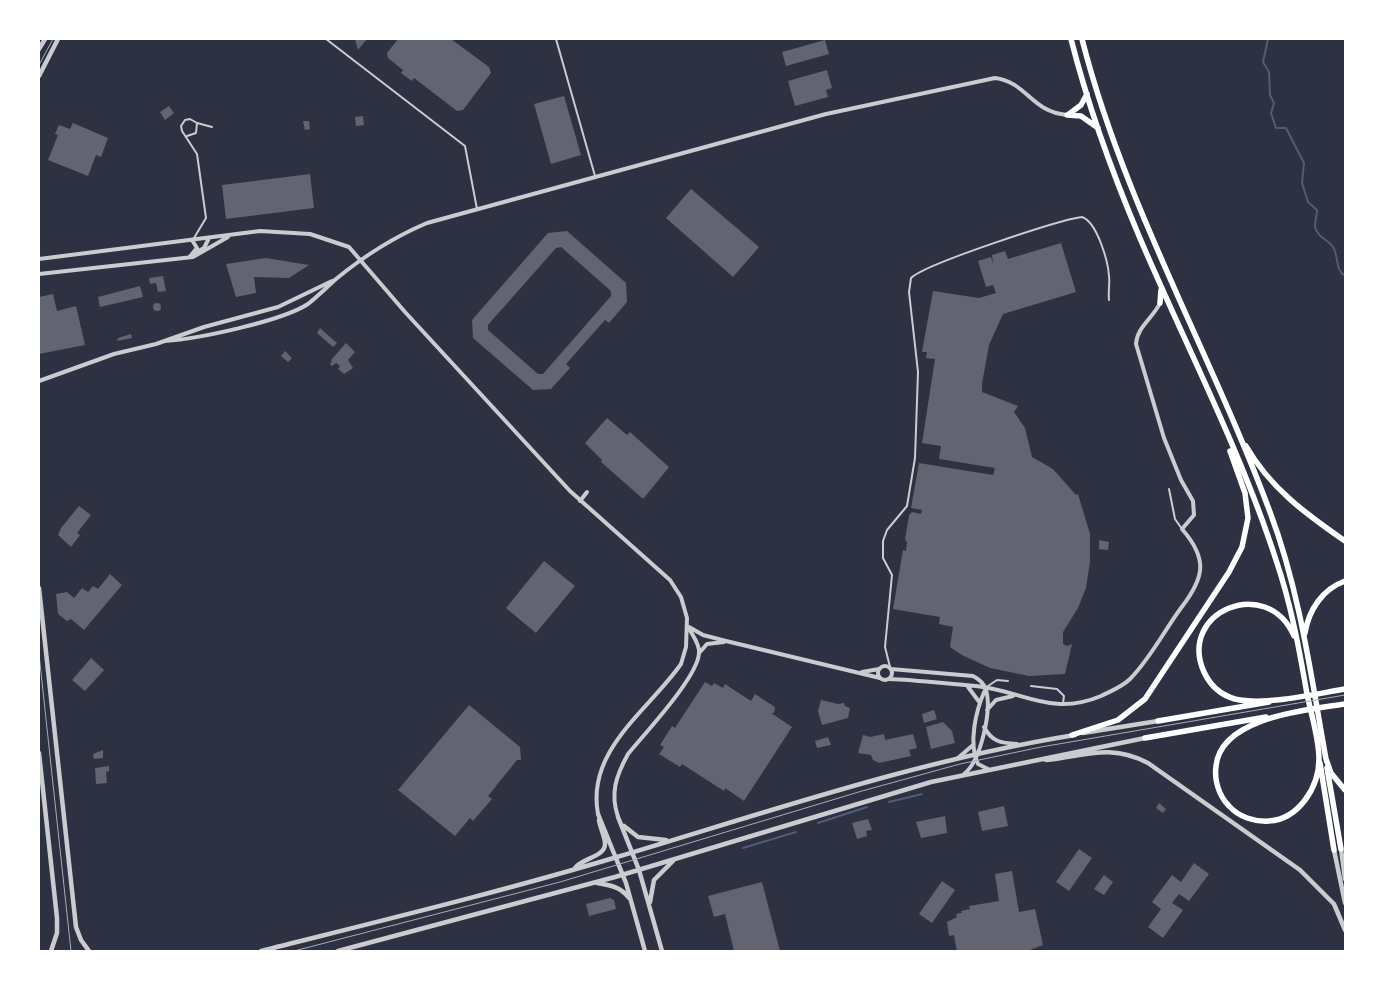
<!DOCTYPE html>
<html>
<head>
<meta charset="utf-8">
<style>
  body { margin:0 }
  #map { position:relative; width:1384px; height:990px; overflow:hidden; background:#2d3142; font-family:Mulish,sans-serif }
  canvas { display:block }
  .frame { position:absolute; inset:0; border:40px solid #fff; pointer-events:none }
</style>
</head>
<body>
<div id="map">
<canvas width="1384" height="990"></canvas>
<div class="frame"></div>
</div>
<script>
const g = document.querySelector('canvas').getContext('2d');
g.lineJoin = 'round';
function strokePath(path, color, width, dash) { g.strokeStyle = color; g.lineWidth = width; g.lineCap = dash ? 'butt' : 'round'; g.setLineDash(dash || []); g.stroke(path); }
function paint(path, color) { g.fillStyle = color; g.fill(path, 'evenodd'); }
const stream = new Path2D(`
  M1268,39L1263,62L1269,72L1270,95L1274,103L1271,113L1276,128H1286L1304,163L1302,183L1308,202L1317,210C1317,215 1315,221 1315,226C1317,238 1328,239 1333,247C1339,257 1335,270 1345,276
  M889,802L922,794
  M818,823L867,807
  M743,848L796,832`);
const building = new Path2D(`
  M355,39H367L358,50Z
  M398,39H451L489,67L491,73L463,110L457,111L414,78L412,81L401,73L403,70L388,58L387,53Z
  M825,40L829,54L786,66L782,52Z
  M827,70L832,88L826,90L828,97L795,106L788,81Z
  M564,96L581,155L551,164L534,104Z
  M169,106L174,113L165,120L160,112Z
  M363,116L364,125L356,126L355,117Z
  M303,121H309L310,129L305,130Z
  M73,123L108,138L101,157L96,155L88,176L48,160L58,135L55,134L59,125L70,129Z
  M310,174L314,208L226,219L222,185Z
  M691,189L759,247L733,277L666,218Z
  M567,231L626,283L627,302L609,323L605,320L566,364L570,368L551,389L533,390L473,338L472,320L548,233ZM561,247L611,291V296L543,374H538L488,330V325L556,248Z
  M1061,243L1076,292L1003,314L989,345L982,384V392L1018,406L1014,412L1025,428L1032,457L1053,469L1076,495L1078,494L1090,534V562L1086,588L1078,608L1063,632V644L1067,646L1072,644L1065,674L1029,676L990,668L962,655L950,647L953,627L939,624L940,617L893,609L903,550L906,551L907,542L905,540L909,515L912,512L921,514L922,510L911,508L919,463L993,475L995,468L939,459L941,446L922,443L935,359L926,358L927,352H922L933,291L979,298L996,293L993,285L986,287L978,261L991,257L993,264L992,255L1005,251L1008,259Z
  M266,258L309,265L289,278L254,277L256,293L236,297L226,264Z
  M163,276L166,291L158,292L156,283L150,284L149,278Z
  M140,286L143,297L100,307L98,297Z
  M53,294L57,311L76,306L85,345L39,354V297Z
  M153 307a4 4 0 1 1 8 0a4 4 0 1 1-8 0Z
  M320,328L337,343L333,347L317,333Z
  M131,334L132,338L117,341L118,338Z
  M346,343L355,352L348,360L353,368L344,374L338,369L340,366L336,363L332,366L330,364L332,361L331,360Z
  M285,351L292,358L288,362L281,356Z
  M607,418L627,435L630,432L669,467L644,498H642L601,462L602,460L585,443Z
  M79,506L91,515L77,533L80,535L71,547L58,535L61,528Z
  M1099,540L1109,542L1108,550L1099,549Z
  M544,561L575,586L536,633L506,608Z
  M110,574L122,585L84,630L71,619L67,621L58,614L56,594L67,592L74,598L82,588L88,592L93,586L98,589Z
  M91,658L104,670L85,691L72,680Z
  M705,682L712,686L714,683L723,688L725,684L751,701L755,694L775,707L774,713H771L792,727L744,801L725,788L724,791L682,764L680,767L659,754L664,747L660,745L672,726L675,728Z
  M821,700L838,704L844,703L845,706L850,708L848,718L822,725L818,711Z
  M469,705L520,747L521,760H517L488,796L492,799L473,821L470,818L455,836L398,790Z
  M934,710L937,719L924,723L922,714Z
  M943,722L952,731L955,743L931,749L926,727Z
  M884,734L885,740L913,734L917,748L909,750L911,756L879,763L873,760L871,755L858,753L863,735L870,737Z
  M828,737L831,745L817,748L815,741Z
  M103,750V758L94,759L93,754Z
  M109,766V771L106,772L107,783L96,784L95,768Z
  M1159,803L1166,809L1163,813L1156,808Z
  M1004,806L1008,826L982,831L978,812Z
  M945,816L947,833L921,838L916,822Z
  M868,819L872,830L866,831L867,836L857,839L852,823Z
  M1079,849L1092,858L1069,891L1056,882Z
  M1194,863L1209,874L1189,901L1179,894L1172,903L1183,910L1163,938L1148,927L1161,909L1152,902L1172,875L1181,882Z
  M1012,871L1019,912L1035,909L1043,945L1027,951H957L954,935L949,936L947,922L957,917L956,914L962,913L961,911L970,909L969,906L999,901L995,874Z
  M1104,875L1113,882L1104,895L1094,889Z
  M942,881L955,890L932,923L919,914Z
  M762,882L780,951H734L725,914L714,917L708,896Z
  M610,898L614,900L616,909L589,916L586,904Z`);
const service = new Path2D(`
  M326,39L465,146L477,209
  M556,39L595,176
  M187,136L196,133L197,123
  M194,238L206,218L197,154L182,131L181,126L185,120L190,119L197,123L212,127
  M1169,489L1175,519L1182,529
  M890,667L885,647L892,575L883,558V541L887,530L907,506L915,458L918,372L909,292L911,278C925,264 1059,220 1082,217C1097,222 1108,261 1109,276C1110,284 1108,292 1109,300
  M988,686L997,680L1008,681
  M1031,686L1057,689L1064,696L1063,703`);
const minor = new Path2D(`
  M192,254L197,248L192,240
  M190,256L204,248L209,238
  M39,259L260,231L310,234L349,247L405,312L570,491L670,580L681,597L687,618L686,647L681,664C648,711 586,750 598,814
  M39,274L193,257L228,237
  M165,341C198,339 282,321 308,304C318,296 327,287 336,279C364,256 394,237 427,223L826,114L995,78C1027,82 1031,112 1067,115
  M39,381L114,354L156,344L204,327L278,307L332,281
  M580,501L587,492
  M689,627L703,635L726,641L880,678
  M700,652L707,644L724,642
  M878 673a7 7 0 1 1 14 0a7 7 0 1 1-14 0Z
  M891,669L973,676C979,679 984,683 986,690C992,710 981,761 964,774
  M862,672L879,669
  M889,679C918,680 948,684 976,686C1024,691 1051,717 1101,696C1111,691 1122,687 1130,679C1150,659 1164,631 1181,608C1205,577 1208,559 1182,529L1194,515L1193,501L1181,480L1164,438L1136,344C1137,327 1153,318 1160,303
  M968,687L980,703
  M985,690C976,710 968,743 978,764L988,769
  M987,710L996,700L1013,696
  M984,727C992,742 1001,743 1017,744
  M958,758L973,745
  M618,817C610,793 616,776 628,754C645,733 698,677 699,653C700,644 692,635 689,628`);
const tertiary = new Path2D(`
  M39,49L45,39
  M39,76L58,39
  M39,588L76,927L81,940L89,951
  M1083,733L1158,721
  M39,753L57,918V933L51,951
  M1046,760C1084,756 1111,743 1148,763L1300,870L1334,904L1345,930
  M598,814L626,883L645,951
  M618,817L639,870L662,951
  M624,826L638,837L666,840
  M1341,849L1345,879
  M1334,850L1345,903
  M575,868C582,858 605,857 605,844C605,836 600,828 599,820
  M597,883C610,885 621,887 629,898
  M650,902L654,880L673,861
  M261,951C380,921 500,892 617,857C768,812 919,760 1075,735
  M338,951L615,877L931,782L1145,738`);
const trunk = new Path2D(`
  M1071,39C1088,106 1112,172 1139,236C1184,342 1241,451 1276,560C1291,604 1299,648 1307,694C1311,714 1319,738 1319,759C1319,787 1299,819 1269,821C1254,822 1239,817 1229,806C1219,796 1214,780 1216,766C1221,717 1307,710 1345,704
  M1082,39C1124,204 1211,353 1270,512C1300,592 1311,676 1326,759L1331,773L1345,790
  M1069,114L1081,105L1087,94
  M1067,115L1081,116L1098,128
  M1160,303L1161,290
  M1246,446C1270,488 1306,514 1345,541
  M1305,633C1309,609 1323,589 1345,581
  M1294,636C1267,574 1177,612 1204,672C1210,685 1221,695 1235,699C1265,706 1315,694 1345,689
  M1158,721L1269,702
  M1072,735L1118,720L1145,699L1229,572L1242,547L1248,518L1245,493L1230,451
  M1145,738L1266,717
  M1320,763L1334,850
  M1327,768L1341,849`);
const tram = new Path2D(`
  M39,65L53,39
  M39,654L71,951
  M294,951L560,882L862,791L960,764L1041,747L1345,695`);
strokePath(stream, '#4f5d75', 2);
paint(building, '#626471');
strokePath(service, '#caccd0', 2);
strokePath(minor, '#caccd0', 4);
strokePath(tertiary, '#caccd0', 4.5);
strokePath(trunk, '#fff', 5.5);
strokePath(tram, '#abadb3', 1);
</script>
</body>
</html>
